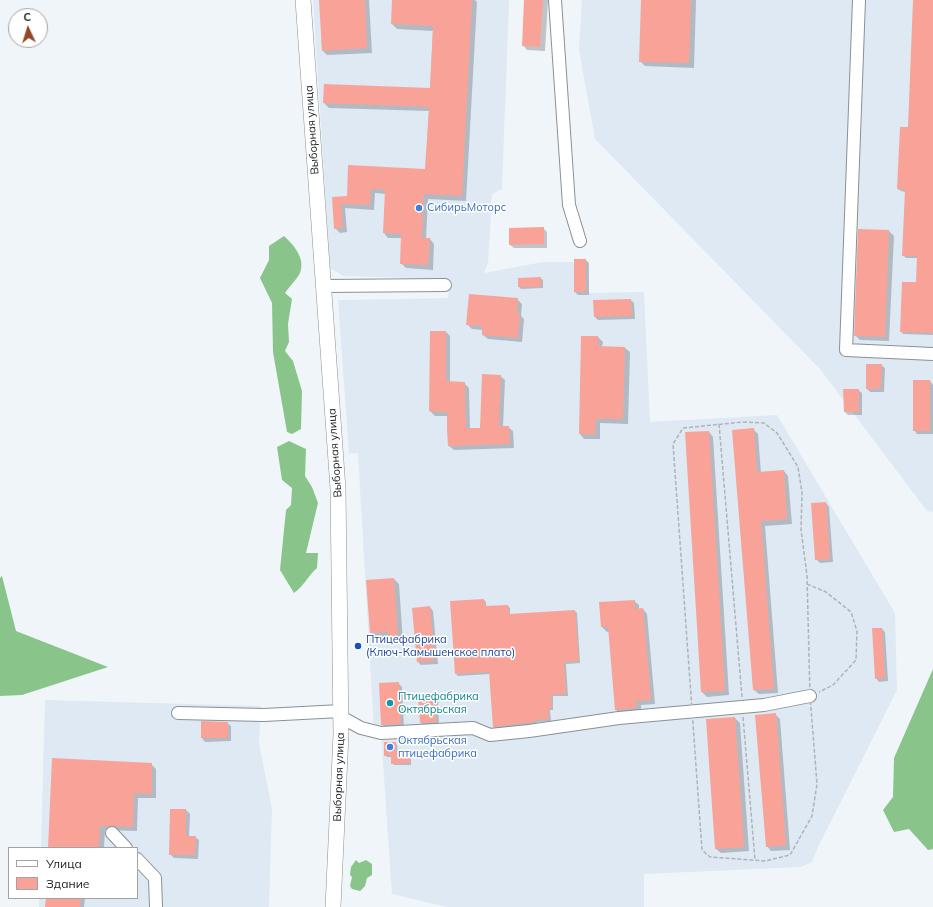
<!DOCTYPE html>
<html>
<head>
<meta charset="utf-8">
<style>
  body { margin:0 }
  #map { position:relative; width:933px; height:907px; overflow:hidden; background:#f0f5fa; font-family:Mulish,sans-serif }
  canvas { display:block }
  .legend { position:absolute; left:8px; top:847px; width:130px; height:52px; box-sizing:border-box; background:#fff; border:1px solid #a3a3a4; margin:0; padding:5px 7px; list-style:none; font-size:12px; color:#181a1b }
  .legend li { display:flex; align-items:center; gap:8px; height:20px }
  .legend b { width:20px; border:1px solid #a3a3a4 }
  .north { position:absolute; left:8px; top:8px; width:40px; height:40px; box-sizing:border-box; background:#fff; border:1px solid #a3a3a4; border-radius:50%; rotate:356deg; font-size:11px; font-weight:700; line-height:16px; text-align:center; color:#181a1b }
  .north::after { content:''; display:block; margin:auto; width:14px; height:18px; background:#8e4822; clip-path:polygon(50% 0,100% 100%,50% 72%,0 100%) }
</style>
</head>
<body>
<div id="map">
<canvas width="933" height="907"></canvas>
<ul class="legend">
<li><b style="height:5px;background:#fff"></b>Улица</li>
<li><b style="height:11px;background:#f9a398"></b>Здание</li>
</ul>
<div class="north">С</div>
</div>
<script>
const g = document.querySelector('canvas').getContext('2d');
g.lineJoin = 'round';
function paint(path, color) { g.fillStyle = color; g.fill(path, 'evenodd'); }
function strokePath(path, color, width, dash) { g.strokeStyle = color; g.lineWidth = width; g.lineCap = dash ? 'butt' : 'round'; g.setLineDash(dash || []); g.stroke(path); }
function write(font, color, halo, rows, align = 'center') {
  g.font = font + ' Mulish,sans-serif'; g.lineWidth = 3; g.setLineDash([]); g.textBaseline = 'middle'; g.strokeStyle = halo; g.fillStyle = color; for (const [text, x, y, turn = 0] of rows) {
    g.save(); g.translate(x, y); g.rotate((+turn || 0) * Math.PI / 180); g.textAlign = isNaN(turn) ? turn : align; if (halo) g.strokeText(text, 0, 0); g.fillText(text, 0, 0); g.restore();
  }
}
const built = new Path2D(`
  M313,0H509L502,189L492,194L488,264L484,273L543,262H588L589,293L644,292L650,422L777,415L895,613L897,690L818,847L812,862L801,867L644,874V907H447L392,894L381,733L374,730L358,453L349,454L338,300L448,298L450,279L343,276L330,268Z
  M582,0H933V512L927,511L820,369L595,139L579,50Z
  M45,700L261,706L259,743L272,809L269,907H39V898H137V848H41Z`);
const forest = new Path2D(`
  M284,236C294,245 307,260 299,275C295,281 289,287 285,293L292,299L288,324L289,342L285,351L293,361L302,391L301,429L292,434L287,432L273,352L272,303L260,278L269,260V246Z
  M289,441L306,449L305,476L312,487L318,503L306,553H318L317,568C308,576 304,586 294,593L280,570L286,510L291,505L292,488L282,480L277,447Z
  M2,576L16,631L108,667L22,695L0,696V578Z
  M933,669V849L928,850L909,829L894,832L883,810L893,797L894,758Z
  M356,860L359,863L366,860L372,864V875L367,878L365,886L360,891L352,889L350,886L352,877L350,875L351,867Z`);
const shadow = new Path2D(`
  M320,0H369L372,53L327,55L322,50Z
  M393,0H475L477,2L466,201L428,199L426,239H430L434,244L433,270L406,268L401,263L402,238H388L384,233L386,194L375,193L374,210L345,208L347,232L340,233L335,228L333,198L347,197L426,170L429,111L329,108L324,103L430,89L433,31L397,29L392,24Z
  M525,0H548L545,51L527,50L523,45Z
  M642,0H696L694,68L645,66L640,61Z
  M914,0H933V335L903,334L901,331L917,283L918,258H906L903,255L906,192L901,191L898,189L909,128Z
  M543,228L547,232V248H514L510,245Z
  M889,231L894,236L889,341L860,340L855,335Z
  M586,260L589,263V295H578L575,292Z
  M540,278L543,280V288L521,289L519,287Z
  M517,299L522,304L521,316L524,319L522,342L488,339L483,335V330L472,329L467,324Z
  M631,300L634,303L635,319L598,320L595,317Z
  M446,332L450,336V382L464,383L469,388L470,429H481L500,376L505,380L503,427H508L513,431L514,448L454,450L449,446L448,416H435L430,411Z
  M598,337L603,342L602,347L625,348L630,352L628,424L600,423V439H584L580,434Z
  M881,365L885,368L884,392H870L866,388Z
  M930,381L933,385V434H917L914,430Z
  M858,390L862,393V415H848L845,412Z
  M753,429L758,434L761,473L784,471L788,476L792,524L765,526L778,693L759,694L754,690Z
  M709,432L713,437L729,695L707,697L702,692Z
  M826,503L829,507L833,562L820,563L816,559Z
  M394,579L399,584L403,642H394L389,637L376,638L371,633L367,581Z
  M484,600L486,602V607L508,606L510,608V615L575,611L577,613L580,663L566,664L568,696H553V710H550L551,721L537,722V724L496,729L494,727L490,674L458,676L456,674Z
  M634,601L639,605V610L643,609L647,614L655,704L641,705V713L621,714L616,710L609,631L607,632L602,627Z
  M430,607L433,611L438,664L421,665L418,662Z
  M882,629L885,632L888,681L879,682L876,678Z
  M398,683L402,687L404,727L385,728L382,724Z
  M435,696L438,699L439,725L424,726L421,723Z
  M775,714L780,719L790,850L771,851L767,846Z
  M735,718L740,723L749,851L721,853L716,849Z
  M202,722L227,723L231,726V741L205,742L202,738Z
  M395,743L397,745L398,753L402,752L405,756H409L411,758V765H394L392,763V757H387L385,755Z
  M151,764L156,769V798H138L137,831L105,830L104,848H49Z
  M171,810H186L190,814L189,837H195L199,840L198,859L174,858L170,854Z
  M47,898H85L84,907H46Z`);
const building = new Path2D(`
  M319,0H365L367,48L322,51Z
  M392,0H472L462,196L424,194L422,238H430L428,265L400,264L401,234L383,233L385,190L371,189L370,205L341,204L343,228L334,229L332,197L347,196L348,165L425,169L429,107L323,103L324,84L430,88L433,26L391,24Z
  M524,0H543L540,47L522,46Z
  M641,0H691L689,63L639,62Z
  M913,0H933V333L900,332L902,282H916L917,256H902L905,190L897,189L900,127H908Z
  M544,227V244L509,245V228Z
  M858,229L889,230L885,337L854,336Z
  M574,259H586V292H574Z
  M541,277V287H518V278Z
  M469,294L518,298L517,313H520L518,338L482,335V326L466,325Z
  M631,299L632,316L594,317L593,300Z
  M430,331H446V381L465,382L466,428H480L482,374L501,375L499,426H509L510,444L448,446L447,429V412L429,411Z
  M581,336H598V346L625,347L623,419H596L595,435L579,434Z
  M866,364H882L881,389H866Z
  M913,380H930V431H913Z
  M843,389H859V412H844Z
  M754,428L757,472L784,470L787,519L761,521L774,689L753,690L732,430Z
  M709,431L725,691L701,692L685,432Z
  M826,502L830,559L815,560L811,503Z
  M394,578L398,637L389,638L388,632L370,633L366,580Z
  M484,599L485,606L508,605L509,614L575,610L579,661L564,662L566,694L551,695L552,708H549V719L535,720V722L493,727L489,672L455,674L450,601Z
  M635,600V609L643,608L651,700L636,701L637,708L615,710L608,627H601L599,602Z
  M430,606L435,661L417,662L412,608Z
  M872,628H882L885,678L875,679Z
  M399,682L401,724L381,725L379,683Z
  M435,695L436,722L420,723L418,696Z
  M776,713L786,845L766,847L755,715Z
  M735,717L744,847L715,849L706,719Z
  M201,721L228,722V738H201Z
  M384,742H396V752L403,751V755H409L410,763L391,764V755L384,756Z
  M52,758L152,763V794L134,793L133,827L100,826L99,848H48Z
  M170,809H186V836H196L195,855H169Z
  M46,898H81L80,907H45Z`);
const path = new Path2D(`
  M743,422L764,423L777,433L798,467L802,493L801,529L807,576L810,696L817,784L812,816L790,855L765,861L710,857L702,850L673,444L683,428Z
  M719,424L742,697
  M807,584L826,592L851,612L857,631L856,660L833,685L819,692
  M743,717L755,860`);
const minor = new Path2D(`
  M555,0L569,205L580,241
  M859,0L846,350L933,354
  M323,286L445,285
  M178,713L264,715L341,711
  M341,717L361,728L381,733L473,728L490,735L529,731L619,718L764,705L810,696
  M112,833L126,848
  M137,859L155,878L156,907`);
const major = new Path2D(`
  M303,0L338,489L341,734L333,907`);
const markers = [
  [419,208,4,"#3f7fe0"],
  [358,646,4,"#1a4fb4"],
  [390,703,4,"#0f9aa8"],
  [390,747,4,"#3f7fe0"]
];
const streetNames = [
  ["Выборная улица",312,130,-94],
  ["Выборная улица",335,453,-94],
  ["Выборная улица",339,777,-88]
];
const shopNames = [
  ["СибирьМоторс",427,208],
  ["Октябрьская",398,741],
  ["птицефабрика",398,754]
];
const transitNames = [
  ["Птицефабрика",366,640],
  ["(Ключ-Камышенское плато)",366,653]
];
const cultureNames = [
  ["Птицефабрика",398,697],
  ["Октябрьская",398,710]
];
paint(built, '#dee9f3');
paint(forest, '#89c58a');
paint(shadow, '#0003');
paint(building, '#f9a398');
strokePath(minor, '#8b9094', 14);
strokePath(major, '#8b9094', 16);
strokePath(path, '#afb3b7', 1.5, [4, 2]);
strokePath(minor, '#fff', 12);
strokePath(major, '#fff', 15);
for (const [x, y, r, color] of markers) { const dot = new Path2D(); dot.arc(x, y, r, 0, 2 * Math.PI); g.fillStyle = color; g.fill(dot); strokePath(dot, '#fff', 1.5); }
write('11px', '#181a1b', '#fff', streetNames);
write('11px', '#366cbe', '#fff', shopNames, 'left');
write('11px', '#164399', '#fff', transitNames, 'left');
write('11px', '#0d838f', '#fff', cultureNames, 'left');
</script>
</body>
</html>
